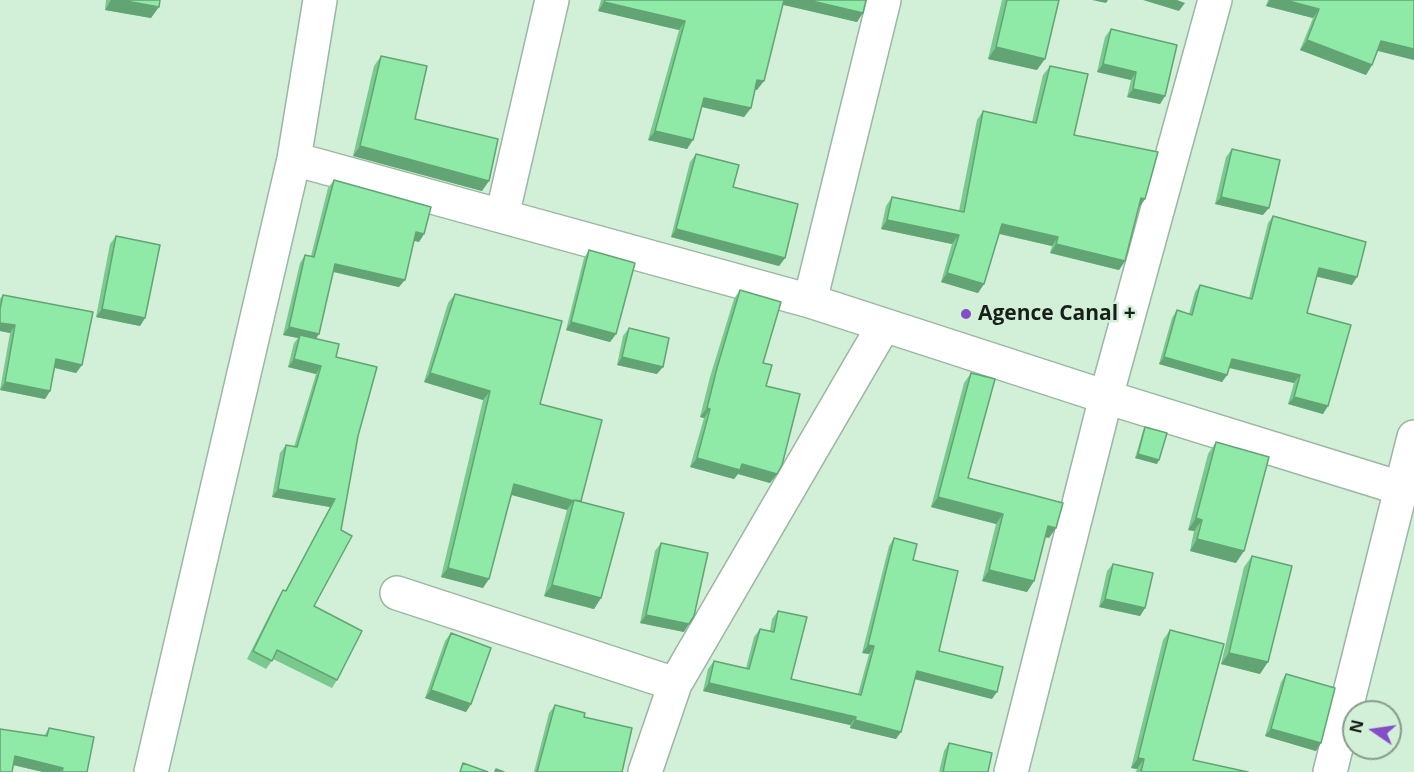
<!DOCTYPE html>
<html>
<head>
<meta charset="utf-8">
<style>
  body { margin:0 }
  #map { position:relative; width:1414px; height:772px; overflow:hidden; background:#d2efd8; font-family:"Open Sans",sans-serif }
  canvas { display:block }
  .north { position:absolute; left:1342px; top:700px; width:60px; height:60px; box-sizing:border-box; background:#d2efd8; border:2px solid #879c8b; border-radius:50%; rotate:283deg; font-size:16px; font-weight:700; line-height:24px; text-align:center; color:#162018 }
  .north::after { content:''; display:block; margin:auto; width:21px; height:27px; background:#844ec6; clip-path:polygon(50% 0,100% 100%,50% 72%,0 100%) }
</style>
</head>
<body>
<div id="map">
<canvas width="1414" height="772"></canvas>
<div class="north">N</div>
</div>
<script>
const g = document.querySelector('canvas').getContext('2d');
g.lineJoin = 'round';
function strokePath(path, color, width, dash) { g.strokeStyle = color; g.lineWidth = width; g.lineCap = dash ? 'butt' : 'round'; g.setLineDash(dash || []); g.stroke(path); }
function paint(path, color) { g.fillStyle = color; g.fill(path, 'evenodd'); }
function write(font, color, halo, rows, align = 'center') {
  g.font = font + ' "Open Sans",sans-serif'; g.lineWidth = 5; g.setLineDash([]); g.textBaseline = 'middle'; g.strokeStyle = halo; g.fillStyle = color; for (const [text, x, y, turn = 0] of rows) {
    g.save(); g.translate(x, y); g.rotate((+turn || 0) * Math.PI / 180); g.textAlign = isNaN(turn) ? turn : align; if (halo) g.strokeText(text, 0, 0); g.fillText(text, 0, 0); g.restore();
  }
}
const minor = new Path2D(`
  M294,159L810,301L1106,397L1400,488
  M502,216L552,0
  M810,301L884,0
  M397,593L675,684
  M151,772L294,159L320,0
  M645,772L675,684L884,325
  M1011,772L1106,397L1215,0
  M1330,772L1414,437`);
const wall = new Path2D(`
  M106,0H160L151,18L105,10Z
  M601,0H866L857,22L783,4L757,90H755L751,108L744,117L702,107L687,149L648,140L679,30L598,11Z
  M1002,0H1059L1037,70L988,59Z
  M1268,0H1414V60L1378,51L1372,65L1366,75L1300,50L1313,18L1266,6Z
  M1111,29L1165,96L1160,104L1127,97L1131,80L1097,72L1105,37Z
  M381,56L415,119L482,191L353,156L374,66Z
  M1050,66L1074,135L1145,199L1139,207L1125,261L1119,270L1050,253L1052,246L999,234L984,284L978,293L941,282L952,244L881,229L886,206L892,197L959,211L977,120L983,111L1032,122L1043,75Z
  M1232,149L1263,215L1215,204L1226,157Z
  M696,154L733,187L785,258L779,266L671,237L690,162Z
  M334,180L424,234L419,242L414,240L399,287L333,272L316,339L336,357L358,436L314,606L337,680L332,688L273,659L266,669L247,659L278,598L283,590L285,591L330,507L272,497L280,453L286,445L294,447L316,374L288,367L294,343L298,338L283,335L300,263L305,255L311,256L328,188Z
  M1273,216L1352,285L1317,276L1307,313L1323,414L1288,404L1294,383L1229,368L1227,375L1222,382L1159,364L1172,318L1177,310L1189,314L1195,292L1200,285L1249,298L1268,223Z
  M116,236L145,318L140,326L96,317L110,244Z
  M589,250L616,334L610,342L566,330L584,258Z
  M740,290L763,363L777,474L770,483L738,474L734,479L690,467L704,418L700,417L710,377L734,299Z
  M455,294L540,404L581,501L601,598L594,609L544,596L567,510L512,495L483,588L441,577L483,400L424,382L448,303Z
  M3,295L82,365L76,373L55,368L50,391L45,399L0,390L10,333L0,331V299Z
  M629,328L657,374L617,365L623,336Z
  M971,373L968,478L1049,538L1045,537L1034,581L1027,592L982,581L996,524L931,507L964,383Z
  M1145,427L1157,464L1135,458L1143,431Z
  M1216,442L1236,563L1190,551L1194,531L1188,530L1208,454Z
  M894,538L913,560L939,651L992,699L914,679L896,739L850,728V725L703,691L708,669L714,661L746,668L754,637L760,629L770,631L772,619L778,611L791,679L858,694L869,654L862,653L889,546Z
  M661,543L684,632L640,623L655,551Z
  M1252,556L1260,674L1221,664L1244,567Z
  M1113,564L1145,608L1140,616L1099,607L1107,571Z
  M1170,630L1193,760L1248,772H1136L1137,769L1131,768L1163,640Z
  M451,633L471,704L466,712L425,698L445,641Z
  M1286,674L1316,751L1265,736L1281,682Z
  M555,705L584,717L622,772H534L549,713Z
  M49,728L87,772H43L13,765L0,772L44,736Z
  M949,743L988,772H939L944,751Z`);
const shadedWall = new Path2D(`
  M111,0H121L159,7L151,18L105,10Z
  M781,0H808L863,13L857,22L779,4Z
  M1092,0H1108L1106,3Z
  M1143,0H1177L1185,3L1179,11Z
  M1270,0H1285L1319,9L1313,18L1266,6Z
  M604,2L685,21L679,30L598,11Z
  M1307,40L1372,65L1366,75L1300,50Z
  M1381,41L1414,49V60L1375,50Z
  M996,47L1045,59L1037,70L988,59Z
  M1103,64L1136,72L1131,80L1097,72Z
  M757,80L764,81L757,90L751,89Z
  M1133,89L1165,96L1160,104L1127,97Z
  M704,98L751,108L744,117L698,106Z
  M655,131L693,140L687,149L648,140Z
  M360,146L489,181L482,191L353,156Z
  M1221,197L1269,208L1263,215L1215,204Z
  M1141,198L1145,199L1139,208Z
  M887,220L959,235L952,244L881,229Z
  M1002,224L1058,237L1052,246L996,233Z
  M676,229L785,258L779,266L671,237Z
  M416,232L424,234L419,242L410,240Z
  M1056,244L1125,261L1119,270L1050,253Z
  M335,264L405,280L399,287L330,271Z
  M1319,268L1357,277L1352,285L1314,276Z
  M947,273L984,284L978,293L941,282Z
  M102,309L145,318L140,326L96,317Z
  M571,322L616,334L610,342L566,330Z
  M0,323L15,325L10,333L0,331Z
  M289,327L319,334L314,342L300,335L298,338L283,335Z
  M622,357L663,367L657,374L617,365Z
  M1164,357L1227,375L1222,382L1159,364Z
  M56,359L82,365L76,373L51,367Z
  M294,359L321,366L316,374L288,367Z
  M1232,359L1300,375L1294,383L1226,367Z
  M430,373L490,391L483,400L424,382Z
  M5,382L50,391L45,399L0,390Z
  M1294,397L1328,406L1323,414L1288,404Z
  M707,408L710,409L704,418L700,417Z
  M1138,454L1159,460L1157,464L1135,458Z
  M697,458L742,464L777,474L770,483L738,474L734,479L690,467Z
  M514,484L574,500L567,510L508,494Z
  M278,489L335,499L330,507L272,497Z
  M938,497L1003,514L996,524L931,507Z
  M1196,518L1202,520L1194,531L1188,530Z
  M1048,526L1056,528L1049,538L1041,536Z
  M1197,539L1244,551L1236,563L1190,551Z
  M448,568L489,579L483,588L441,577Z
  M989,570L1034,581L1027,592L982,581Z
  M552,585L601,598L594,609L544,596Z
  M1105,599L1145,608L1140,616L1099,607Z
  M646,615L689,624L684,632L640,623Z
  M868,645L874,646L869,654L862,653Z
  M1229,653L1268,662L1260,674L1221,664Z
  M917,671L997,692L992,699L911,678Z
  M709,683L856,717L850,725L703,691Z
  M431,690L471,704L466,712L425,698Z
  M855,720L901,732L896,739L850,728Z
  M1271,729L1321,743L1316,751L1265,736Z
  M15,756L63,768L60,772H43L9,764Z
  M1138,758L1144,759L1137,769L1131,768Z`);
const building = new Path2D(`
  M121,0H160L159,7Z
  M605,0H784L764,81L757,80L751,108L704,98L693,140L655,131L685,21L604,2Z
  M808,0H866L863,13Z
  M1007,0H1059L1045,59L996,47Z
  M1285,0H1414V49L1381,41L1372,65L1307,40L1319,9Z
  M1111,29L1177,45L1165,96L1133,89L1136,72L1103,64Z
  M381,56L427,66L415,119L498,139L489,181L360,146Z
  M1050,66L1088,74L1074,135L1158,152L1145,199L1141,198L1125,261L1056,244L1058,237L1002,224L984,284L947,273L959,235L887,220L892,197L964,212L983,111L1036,123Z
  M1232,149L1280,160L1269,208L1221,197Z
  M696,154L739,165L733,187L798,204L785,258L676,229Z
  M334,180L431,207L424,234L416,232L405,280L335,264L319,334L289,327L305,255L314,257Z
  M1273,216L1366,242L1357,277L1319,268L1307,313L1351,325L1328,406L1294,397L1300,375L1232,359L1227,375L1164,357L1177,310L1192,315L1200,285L1252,299Z
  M116,236L160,245L145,318L102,309Z
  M589,250L635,263L616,334L571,322Z
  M740,290L781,302L763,363L772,365L766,386L800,394L782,465L777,474L742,464L740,470L697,458L710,409L707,408L717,368Z
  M455,294L562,321L540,404L602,420L581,501L574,500V501L514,484L489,579L448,568L490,391L430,373Z
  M3,295L93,312L82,365L56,359L50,391L5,382L15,325L0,323V309Z
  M629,328L669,338L663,367L622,357Z
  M300,335L339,344L336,357L377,367L358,436L341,530L352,536L314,606L362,631L337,680L277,650L272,661L253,651L283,590L286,591L335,499L278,489L286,445L297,447L321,366L294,359Z
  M971,373L995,379L968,478L1063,503L1056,528L1048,526L1034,581L989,570L1003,514L938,497Z
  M1145,427L1167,433L1159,460L1138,454Z
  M1216,442L1269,457L1244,551L1197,539L1202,520L1196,518Z
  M574,500L624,513L601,598L552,585Z
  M894,538L917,544L913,560L958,571L939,651L1003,667L997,692L917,671L901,732L855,720L856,717L709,683L714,661L749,669L760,629L774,632L778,611L807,617L791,679L861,695L874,646L868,645Z
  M661,543L708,553L694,616L689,624L646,615Z
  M1252,556L1292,566L1268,662L1229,653Z
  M1113,564L1153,573L1145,608L1105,599Z
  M1170,630L1224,644L1193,760L1248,772H1141L1144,759L1138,758Z
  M451,633L491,648L471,704L431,690Z
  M1286,674L1335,688L1321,743L1271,729Z
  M555,705L585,713L584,717L632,728L622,772H537Z
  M49,728L94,737L87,772H62L63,768L15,756L12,772H0V729L47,736Z
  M949,743L992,753L988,772H943Z
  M463,763L488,772H460Z
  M496,769L504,772H495Z`);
const markers = [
  [966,314,6,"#844ec6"]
];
const poiNames = [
  ["Agence Canal +",978,314]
];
strokePath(minor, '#9bb6a1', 36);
strokePath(minor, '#fff', 33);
paint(wall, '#7ac98f');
paint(shadedWall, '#63a474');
paint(building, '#8eeaa6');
strokePath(building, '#63a474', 1.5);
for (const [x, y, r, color] of markers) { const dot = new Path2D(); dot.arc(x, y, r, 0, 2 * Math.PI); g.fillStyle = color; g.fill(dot); strokePath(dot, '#d2efd8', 2); }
write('bold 21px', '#162018', '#d2efd8', poiNames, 'left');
</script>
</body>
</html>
